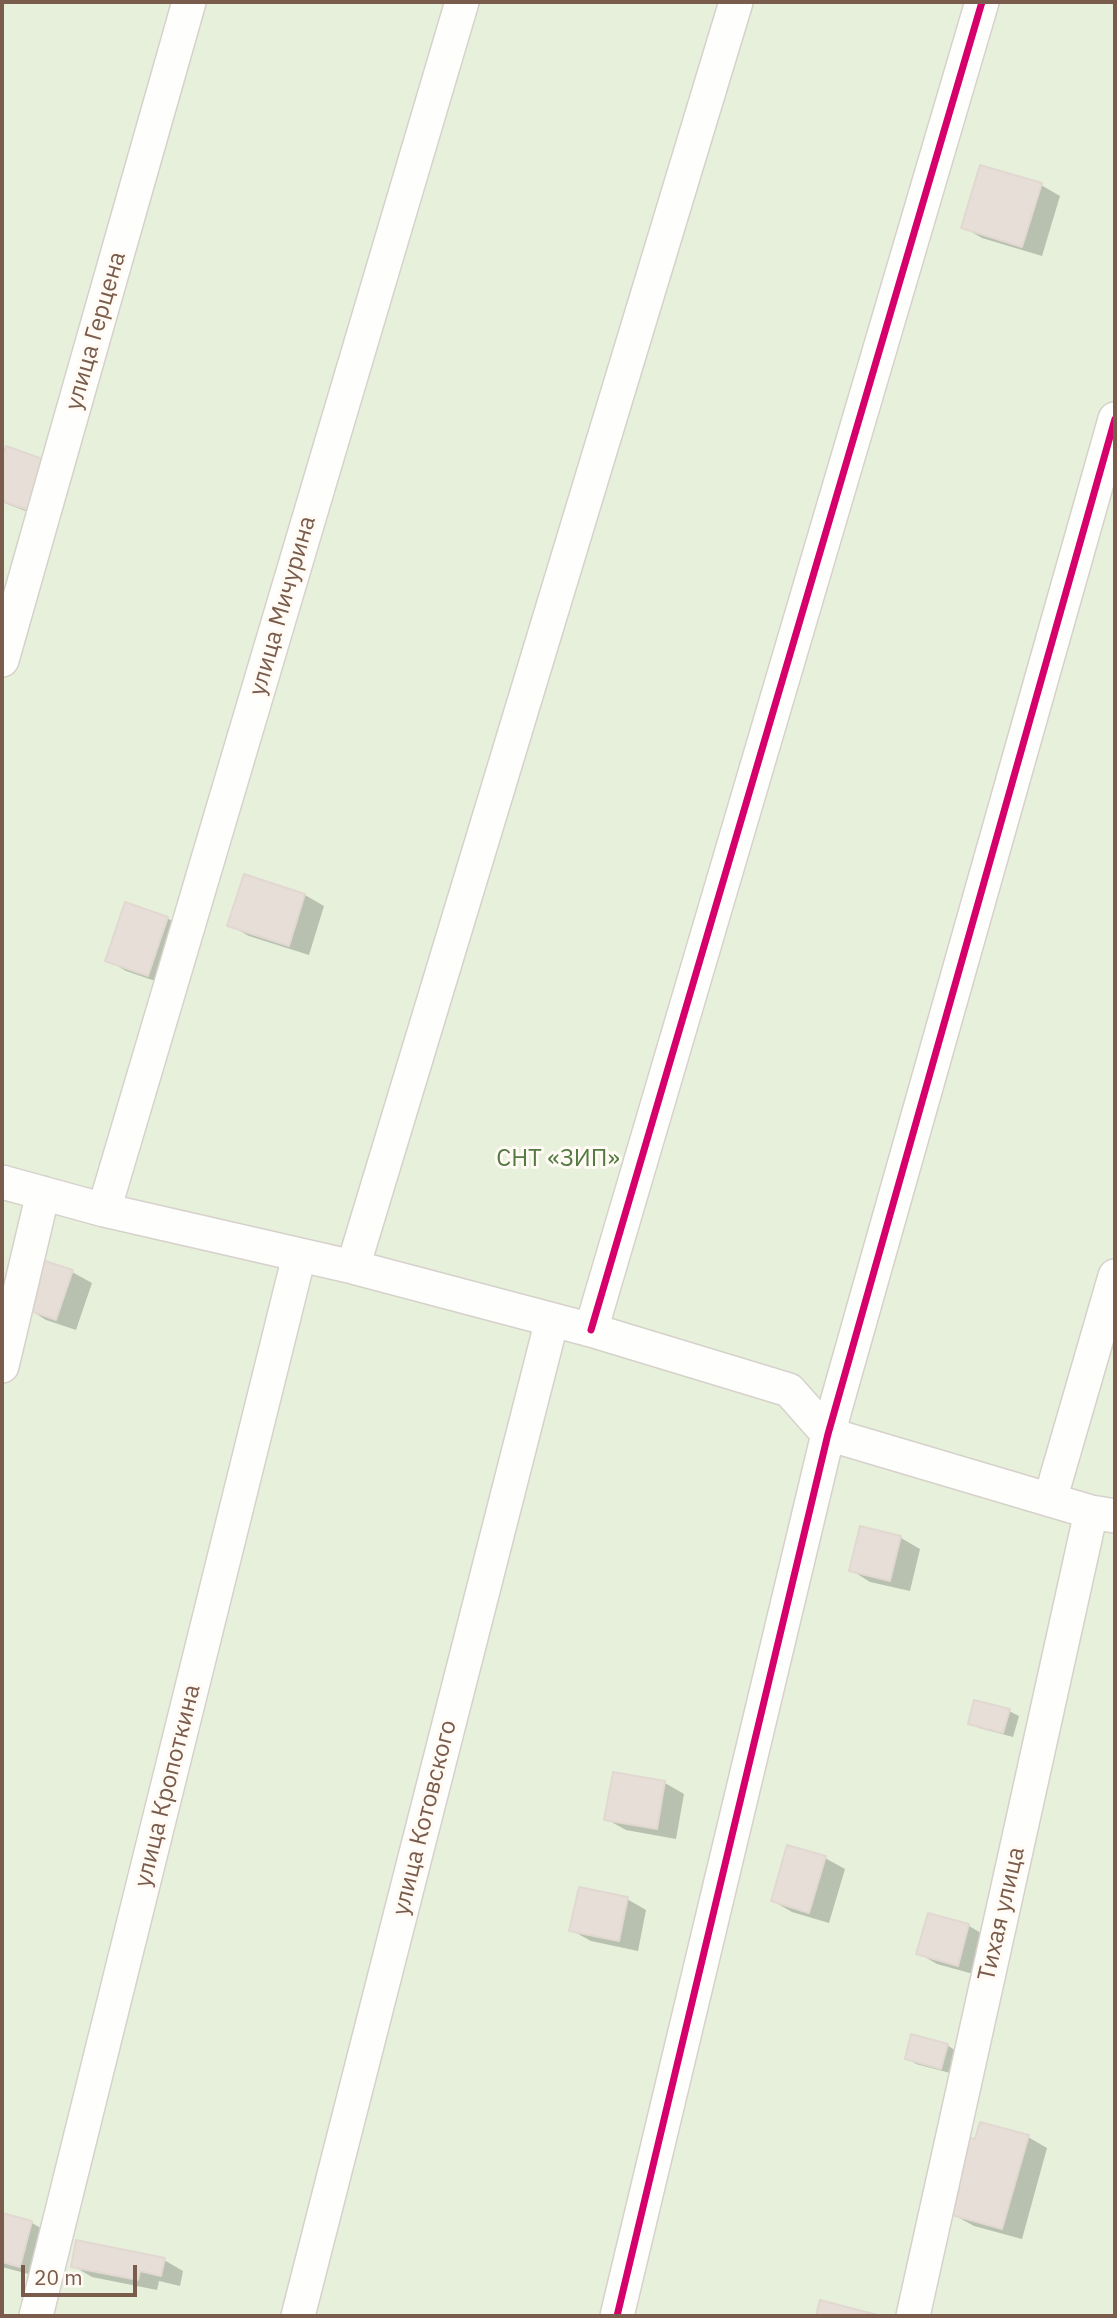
<!DOCTYPE html>
<html>
<head>
<meta charset="utf-8">
<style>
  body { margin:0 }
  #map { position:relative; width:1117px; height:2318px; overflow:hidden; background:#f9f5f0; font-family:"IBM Plex Sans",sans-serif }
  canvas { display:block }
  .frame { position:absolute; inset:0; border:4px solid #7a5c4d; pointer-events:none }
  .scale { position:absolute; left:21px; top:2265px; width:116px; height:32px; box-sizing:border-box; border:4px solid #7a5c4d; border-top:0; padding-left:9px; font-size:21px; line-height:24px; white-space:nowrap; color:#7a5c4d; -webkit-text-stroke:5px #fffaf3; paint-order:stroke }
</style>
</head>
<body>
<div id="map">
<canvas width="1117" height="2318"></canvas>
<div class="frame"></div>
<div class="scale">20 m</div>
</div>
<script>
const g = document.querySelector('canvas').getContext('2d');
g.lineJoin = 'round';
function paint(path, color) { g.fillStyle = color; g.fill(path, 'evenodd'); }
function strokePath(path, color, width, dash) { g.strokeStyle = color; g.lineWidth = width; g.lineCap = dash ? 'butt' : 'round'; g.setLineDash(dash || []); g.stroke(path); }
function write(font, color, halo, rows, align = 'center') {
  g.font = font + ' "IBM Plex Sans",sans-serif'; g.lineWidth = 6; g.setLineDash([]); g.textBaseline = 'middle'; g.strokeStyle = halo; g.fillStyle = color; for (const [text, x, y, turn = 0] of rows) {
    g.save(); g.translate(x, y); g.rotate((+turn || 0) * Math.PI / 180); g.textAlign = isNaN(turn) ? turn : align; if (halo) g.strokeText(text, 0, 0); g.fillText(text, 0, 0); g.restore();
  }
}
const green = new Path2D(`
  M2,2H1115V2316H2Z`);
const shadow = new Path2D(`
  M1041,185L1060,196L1042,256L982,238L963,227Z
  M7,448L54,522L2,502V463Z
  M245,876L305,895L324,906L309,955L249,936L229,925Z
  M167,918L186,929L167,985L126,971L107,960Z
  M43,1262L72,1272L92,1283L76,1330L46,1320L27,1308Z
  M861,1528L901,1538L920,1549L910,1591L870,1582L851,1570Z
  M1009,1711L1019,1716L1013,1737L979,1728L970,1723Z
  M665,1783L684,1794L676,1839L626,1830L606,1819Z
  M789,1847L825,1858L845,1869L829,1923L792,1912L773,1901Z
  M627,1899L646,1910L638,1951L591,1941L571,1930Z
  M969,1926L988,1937L977,1975L937,1964L918,1953Z
  M947,2045L956,2051L950,2073L916,2064L907,2058Z
  M1028,2137L1047,2148L1022,2239L974,2226L954,2215L960,2195L952,2190L976,2141Z
  M2,2215L32,2223L51,2234L40,2277L2,2267Z
  M164,2260L183,2271L180,2286L159,2281L157,2290L92,2277L73,2266Z`);
const building = new Path2D(`
  M980,165L1042,183L1022,247L961,228Z
  M6,446L51,462L34,512L2,501V457Z
  M244,874L305,894L289,946L227,926Z
  M125,902L168,917L148,976L105,961Z
  M42,1260L73,1270L56,1320L25,1309Z
  M860,1526L901,1536L890,1581L849,1571Z
  M974,1700L1010,1709L1003,1733L968,1724Z
  M613,1772L665,1781L657,1829L604,1820Z
  M787,1845L826,1856L809,1913L771,1901Z
  M579,1887L628,1897L619,1941L569,1931Z
  M928,1913L969,1924L958,1966L916,1954Z
  M911,2034L948,2044L941,2069L905,2059Z
  M980,2122L1029,2135L1002,2229L952,2215L959,2191H950L966,2137L975,2139Z
  M2,2213L32,2221L20,2267L2,2262Z
  M76,2240L165,2258L161,2276L140,2271L138,2280L71,2267Z
  M820,2300L881,2316H816Z`);
const street = new Path2D(`
  M2,660L189,2
  M2,1182L104,1210L353,1267L591,1330L789,1390L828,1434L1091,1512L1115,1516
  M104,1210L462,2
  M353,1267L736,2
  M591,1330L982,2
  M2,1366L43,1193
  M1050,1500L1115,1276
  M36,2316L299,1256
  M298,2316L552,1320
  M617,2316L828,1434L1115,419
  M913,2316L1091,1512`);
const cycleway = new Path2D(`
  M591,1330L982,2
  M617,2316L828,1434L1115,419`);
const streetNames = [
  ["улица Герцена",96,331,-74],
  ["улица Мичурина",283,606,-74],
  ["улица Кропоткина",168,1786,-76],
  ["улица Котовского",425,1818,-76],
  ["Тихая улица",1002,1914,-77]
];
const parkNames = [
  ["СНТ «ЗИП»",558,1159]
];
paint(green, '#e7f0db');
paint(shadow, '#0003');
paint(building, '#e6ded7');
strokePath(building, '#e2d8d2', 2);
strokePath(street, '#d7d1cb', 36);
strokePath(street, '#fefefd', 33);
strokePath(cycleway, '#d6006c', 7);
write('24px', '#7a5c4d', '#fffaf3', streetNames);
write('24px', '#537a41', '#fffaf3', parkNames);
</script>
</body>
</html>
